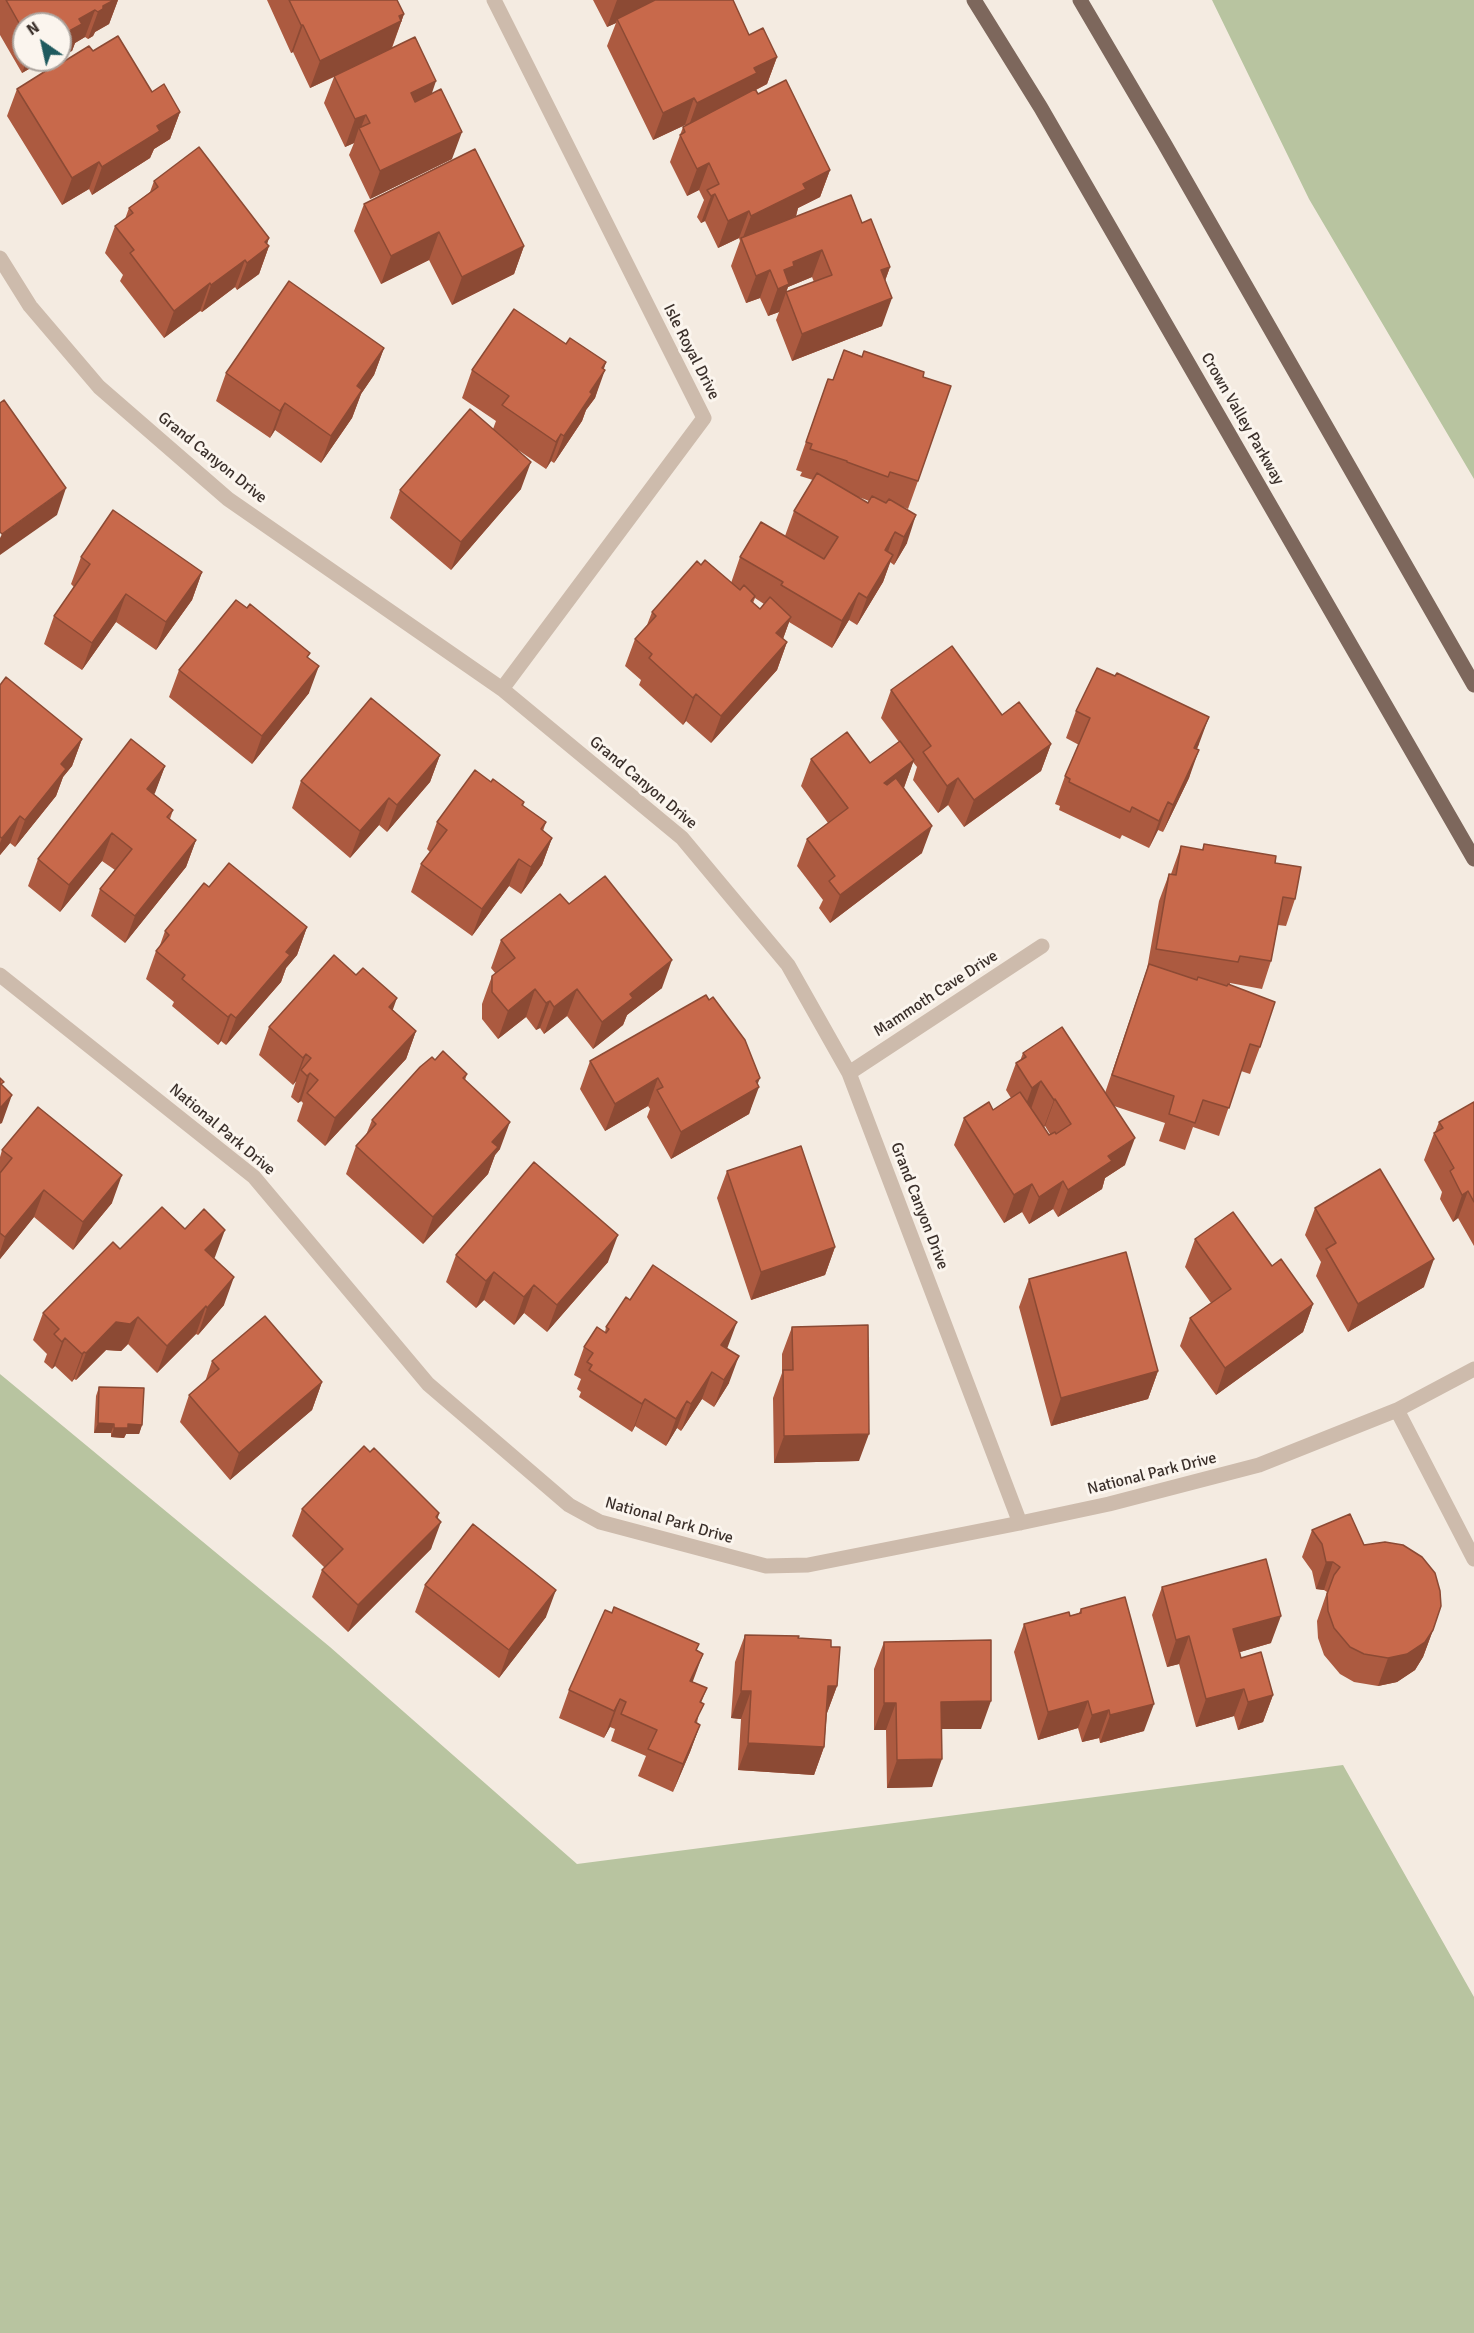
<!DOCTYPE html>
<html>
<head>
<meta charset="utf-8">
<style>
  body { margin:0 }
  #map { position:relative; width:1474px; height:2333px; overflow:hidden; background:#f4ebe1; font-family:Signika,sans-serif }
  canvas { display:block }
  .north { position:absolute; left:12px; top:12px; width:60px; height:60px; box-sizing:border-box; background:#fbf5ee; border:2px solid #aea6a0; border-radius:50%; rotate:326deg; font-size:16px; font-weight:700; line-height:24px; text-align:center; color:#3b302b }
  .north::after { content:''; display:block; margin:auto; width:21px; height:27px; background:#1f5a5e; clip-path:polygon(50% 0,100% 100%,50% 72%,0 100%) }
</style>
</head>
<body>
<div id="map">
<canvas width="1474" height="2333"></canvas>
<div class="north">N</div>
</div>
<script>
const g = document.querySelector('canvas').getContext('2d');
g.lineJoin = 'round';
function paint(path, color) { g.fillStyle = color; g.fill(path, 'evenodd'); }
function strokePath(path, color, width, dash) { g.strokeStyle = color; g.lineWidth = width; g.lineCap = dash ? 'butt' : 'round'; g.setLineDash(dash || []); g.stroke(path); }
function write(font, color, halo, rows, align = 'center') {
  g.font = font + ' Signika,sans-serif'; g.lineWidth = 6; g.setLineDash([]); g.textBaseline = 'middle'; g.strokeStyle = halo; g.fillStyle = color; for (const [text, x, y, turn = 0] of rows) {
    g.save(); g.translate(x, y); g.rotate((+turn || 0) * Math.PI / 180); g.textAlign = isNaN(turn) ? turn : align; if (halo) g.strokeText(text, 0, 0); g.fillText(text, 0, 0); g.restore();
  }
}
const green = new Path2D(`
  M1212,0H1474V479L1309,199Z
  M0,1374L330,1647L577,1864L1343,1765L1474,1997V2333H0Z`);
const minor = new Path2D(`
  M494,0L704,418L502,689
  M0,258L30,306L99,387L228,499L502,689L682,838L788,965L849,1073L1020,1523
  M0,975L254,1177L428,1384L569,1505L600,1522L766,1566L808,1565L1020,1523L1109,1504L1259,1465L1397,1410L1474,1369
  M849,1073L1042,946
  M1397,1410L1474,1559`);
const primary = new Path2D(`
  M974,0L1041,108L1474,859
  M1080,0L1164,143L1474,685`);
const wall = new Path2D(`
  M0,0H118L109,24L95,32L93,36L88,39L85,37L75,43L72,51L60,24H24V60H56L44,67L41,62L22,73L0,35Z
  M267,0H397L404,14L392,48L432,94L452,159L370,199L349,155L354,143L345,147L324,103L334,77L310,88L293,52L291,53Z
  M593,0H733L749,35L777,57L767,84L756,90L758,94L830,170L820,197L798,208L796,216L789,219L862,223L890,267L885,281L882,326L792,361L776,320L779,312L768,316L760,298L746,303L731,266L740,241L739,238L718,248L705,221L701,223L697,217L704,200L699,190L687,196L670,162L683,127L685,126V125L653,140L607,46L616,23L607,27ZM812,277L814,282L786,292L788,287Z
  M93,51L180,112L170,139L154,149L150,158L92,195L89,189L62,205L7,116L17,89L49,69L50,65L63,62Z
  M154,181L269,238L267,244L269,246L259,274L237,290L235,287L202,312L200,311L164,338L120,281L123,275L105,253L115,226L125,219L129,208L150,192Z
  M364,204L524,246L514,274L452,305L429,260L381,284L354,231Z
  M566,344L606,362L595,398L586,410L582,421L554,463L551,461L546,469L518,450L521,489L451,570L390,518L400,490L493,429L496,421L462,398L472,370Z
  M384,348L374,375L361,394L352,418L321,463L275,430L270,438L216,401L226,373Z
  M844,350L923,377L918,481L908,509L901,506L907,543L894,565L890,562L883,582L857,625L849,620L832,648L789,622L783,639L787,642L777,670L711,743L686,721L683,725L639,685L641,680L625,666L635,639L647,625L652,612L701,565L731,583L740,557L785,536L794,511L813,480L800,476L802,472L796,470L828,379L833,380ZM858,497L864,499L869,501L868,503ZM755,598L764,604L760,609L753,603Z
  M81,557L202,572L192,600L156,650L116,622L82,670L44,644L54,616L74,587L71,584Z
  M308,658L309,693L252,764L169,697L179,670Z
  M0,685L82,739L72,766L63,777L56,796L15,847L10,843L0,855Z
  M891,690L1002,715L1051,744L1041,771L964,827L948,805L938,813L913,780L917,767L913,762L904,788L922,853L830,923L819,908L823,900L797,866L807,839L828,823L801,786L811,759L870,763L899,742L881,718Z
  M1076,711L1199,744L1197,749L1189,778L1163,832L1158,830L1149,848L1122,835L1120,839L1059,810L1060,806L1055,804L1065,776L1079,745L1066,738Z
  M440,755L430,782L387,832L379,825L350,858L292,808L301,781Z
  M165,766L154,794L173,810L170,819L196,840L186,867L125,943L91,916L100,889L115,870L102,861L60,912L28,886L38,859Z
  M491,782L524,802L523,806L546,822L543,831L552,838L542,865L521,894L509,886L472,936L411,892L421,864L430,852L427,849L437,822Z
  M1204,844L1275,863L1295,899L1286,926L1278,925L1271,961L1262,989L1230,983V984L1260,1047L1250,1074L1241,1071L1219,1136L1193,1127L1185,1150L1159,1141L1165,1123L1114,1106L1125,1165L1105,1178L1102,1189L1058,1217L1053,1209L1029,1224L1022,1212L1004,1223L954,1145L964,1118L993,1110L1011,1098L1006,1090L1016,1063L1020,1061L1023,1053L1105,1093L1147,969L1159,901L1169,874H1171L1181,846L1202,850ZM1045,1126L1050,1134L1049,1135L1044,1127Z
  M209,887L307,927L297,955L286,968L281,982L226,1045L221,1041L218,1045L172,1006L174,1002L146,979L156,951L159,948L165,931Z
  M569,904L662,988L627,1015L623,1025L593,1049L567,1016L544,1034L540,1028L536,1030L526,1017L498,1039L482,1019V1004L492,976L496,974L491,968L501,940Z
  M393,1010L416,1031L406,1059L325,1146L297,1121L303,1103L301,1101L298,1103L291,1097L296,1081L293,1085L259,1055L269,1027Z
  M435,1060L467,1074L465,1080L500,1149L495,1155L488,1174L423,1244L346,1174L356,1146L366,1135L372,1120Z
  M590,1061L758,1084L749,1114L671,1159L647,1117L650,1109L648,1106L605,1131L580,1089Z
  M1474,1102V1246L1458,1218L1453,1222L1440,1199L1442,1192L1424,1160L1434,1133L1435,1132L1439,1122Z
  M2,1150L112,1203L73,1250L34,1217L0,1259V1157Z
  M727,1171L835,1247L825,1275L751,1300L717,1198Z
  M1315,1208L1424,1287L1348,1332L1316,1276L1321,1262L1305,1235Z
  M185,1229L215,1257L214,1258L224,1305L198,1335L196,1334L157,1373L128,1344L121,1351L106,1350L76,1380L74,1379L72,1382L55,1366L52,1369L44,1362L47,1354L33,1340L43,1313Z
  M1195,1239L1272,1266L1313,1304L1303,1332L1216,1395L1180,1346L1190,1318L1211,1303L1185,1267Z
  M456,1255L608,1262L547,1332L524,1313L514,1325L484,1300L476,1308L446,1282Z
  M1029,1279L1158,1371L1148,1399L1051,1426L1019,1307Z
  M630,1300L727,1349L729,1383L714,1407L702,1399L681,1431L677,1428L666,1446L635,1426L632,1432L579,1397L581,1392L577,1389L581,1379L574,1375L584,1347L605,1332L606,1327Z
  M792,1327L859,1461L774,1463L773,1398L782,1373V1354Z
  M212,1361L322,1382L312,1410L230,1480L180,1422L189,1395L205,1382Z
  M99,1387L142,1425L139,1434H126L124,1438L111,1437V1433H94L96,1396Z
  M302,1509L439,1513L431,1549L348,1632L312,1597L322,1570L325,1568L292,1536Z
  M1312,1530L1364,1545L1433,1630L1423,1657L1415,1670L1397,1682L1378,1686L1354,1682L1340,1674L1324,1655L1318,1638L1317,1621L1327,1592L1324,1590L1316,1589L1312,1571L1302,1557Z
  M425,1585L546,1617L499,1678L415,1612Z
  M1162,1587L1271,1643L1240,1652L1241,1658L1273,1695L1263,1722L1238,1730L1234,1716L1196,1727L1179,1664L1167,1667L1152,1615Z
  M1081,1609L1144,1731L1100,1743L1099,1738L1082,1742L1078,1728L1038,1740L1014,1652L1024,1624L1070,1616L1079,1613Z
  M745,1635L798,1638L831,1647L837,1686L827,1713L824,1747L814,1775L738,1770L741,1719L731,1718L735,1662Z
  M884,1642L981,1729H942L932,1787L887,1788L886,1730H874V1669Z
  M696,1650L692,1682L707,1688L701,1703L697,1723L700,1725L690,1752L673,1792L638,1776L646,1756L611,1741L615,1729L610,1727L604,1738L559,1718L569,1690Z`);
const shadedWall = new Path2D(`
  M114,0H118L109,24L95,32L93,36L88,39L98,12L103,6Z
  M617,0H661L617,19L616,23L607,27Z
  M95,10L85,37L75,43L72,51L60,58V36L79,19Z
  M404,14L391,49L310,88L320,61Z
  M301,25H303L293,52L291,53Z
  M777,57L767,84L749,93L687,131L697,103L754,68Z
  M27,60H42L41,62L22,73Z
  M47,60H56L44,67Z
  M436,81L427,108L401,120L411,93Z
  M694,98L685,125L653,140L663,113Z
  M180,112L170,139L154,149L150,158L92,195L102,167L157,126Z
  M366,115L360,130L359,128L354,143L345,147L355,119Z
  M462,132L452,159L370,199L380,171Z
  M99,162L89,189L62,205L72,178Z
  M709,163L699,190L687,196L697,169Z
  M830,170L820,197L798,208L796,216L742,242V240L751,216L803,184Z
  M715,194L705,221L701,223L711,196Z
  M749,211L739,238L718,248L728,221Z
  M439,232L429,260L381,284L391,256Z
  M269,238L265,249L269,246L259,274L237,290L247,263L265,242Z
  M524,246L514,274L452,305L462,277Z
  M822,250L812,277L788,287L779,312L768,316L784,270L793,262Z
  M245,260L235,287L202,312L211,285Z
  M890,267L880,294L881,270Z
  M770,270L760,298L746,303L756,276Z
  M210,283L200,311L164,338L174,311Z
  M892,298L882,326L792,361L802,334Z
  M384,348L374,375L361,394L352,418L321,463L331,436L357,386Z
  M606,362L601,376L605,370L595,398L586,410L582,421L554,463L564,436L590,392L602,368Z
  M285,403L275,430L270,438L280,411Z
  M561,434L551,461L546,469L556,442Z
  M531,462L521,489L451,570L461,542Z
  M66,488L57,515L0,555V538L2,534Z
  M916,515L907,543L894,565L904,537Z
  M895,532L885,560V550Z
  M893,555L883,582L857,625L867,598Z
  M202,572L192,600L156,650L166,622Z
  M859,593L849,620L832,648L842,621Z
  M126,594L116,622L82,670L92,643Z
  M791,617L781,644L776,633Z
  M787,642L777,670L711,743L721,716Z
  M319,666L309,693L252,764L262,736Z
  M696,694L686,721L683,725L693,698Z
  M1209,717L1199,744L1184,775L1194,748Z
  M82,739L72,766L63,777L56,796L15,847L25,820L61,764Z
  M1051,744L1041,771L964,827L974,800Z
  M1199,750L1189,778L1163,832L1173,805Z
  M440,755L430,782L387,832L397,805Z
  M914,760L904,787L874,810L884,783Z
  M165,766L155,793L137,816L147,789Z
  M958,778L948,805L938,813L947,786Z
  M389,798L379,825L350,858L360,831Z
  M1168,802L1158,830L1149,848L1159,821Z
  M20,816L10,843L0,855V843L2,838Z
  M932,826L922,853L830,923L840,895Z
  M112,833L102,861L60,912L69,885Z
  M552,838L542,865L521,894L531,867Z
  M196,840L186,867L125,943L135,916Z
  M519,859L509,886L472,936L482,909Z
  M307,927L297,955L286,968L281,982L226,1045L236,1018L286,952Z
  M672,960L662,988L627,1015L623,1025L593,1049L602,1022L630,994Z
  M535,989L526,1017L498,1039L508,1011Z
  M577,989L567,1016L544,1034L554,1007Z
  M397,998L387,1026L389,1007Z
  M550,1001L540,1028L536,1030L546,1003Z
  M231,1014L221,1041L218,1045L228,1017Z
  M416,1031L406,1059L325,1146L335,1118Z
  M306,1054L296,1081L293,1085L303,1058Z
  M310,1073L301,1101L298,1103L307,1076Z
  M658,1078L648,1106L605,1131L615,1104Z
  M760,1078L756,1088L759,1087L749,1114L671,1159L681,1132Z
  M1041,1081L1031,1109L1022,1115L1032,1088Z
  M12,1095L2,1123L0,1124V1108Z
  M1055,1099L1045,1126L1044,1127L1054,1100Z
  M510,1122L500,1149L495,1155L488,1174L423,1244L433,1217L492,1142Z
  M1135,1138L1125,1165L1105,1178L1102,1189L1058,1217L1068,1190L1108,1156Z
  M122,1175L112,1203L73,1250L83,1222Z
  M1063,1181L1053,1209L1029,1224L1039,1197Z
  M1032,1184L1022,1212L1004,1223L1014,1195Z
  M44,1190L34,1217L0,1259V1252L5,1237Z
  M1468,1191L1458,1218L1453,1222L1462,1195Z
  M225,1230L215,1257L196,1277L205,1250Z
  M618,1235L608,1262L547,1332L557,1305Z
  M835,1247L825,1275L751,1300L761,1272Z
  M1434,1259L1424,1287L1348,1332L1358,1304Z
  M494,1272L484,1300L476,1308L486,1281Z
  M234,1277L224,1305L198,1335L207,1308Z
  M534,1285L524,1313L514,1325L524,1297Z
  M1313,1304L1303,1332L1216,1395L1225,1368Z
  M206,1306L196,1334L157,1373L167,1346Z
  M138,1317L128,1344L121,1351L106,1350L76,1380L86,1353L116,1322Z
  M737,1322L727,1349L721,1345Z
  M65,1338L55,1366L52,1369L62,1342Z
  M84,1352L74,1379L72,1382L82,1354Z
  M739,1356L729,1383L714,1407L724,1380Z
  M1158,1371L1148,1399L1051,1426L1061,1398Z
  M712,1372L702,1399L681,1431L691,1404Z
  M322,1382L312,1410L230,1480L239,1453Z
  M645,1399L635,1426L632,1432L642,1404Z
  M687,1401L677,1428L666,1446L676,1419Z
  M98,1423L114,1424L111,1433H94Z
  M128,1424L142,1425L139,1434H126L124,1438L111,1437L114,1428Z
  M869,1434L859,1461L774,1463L784,1436Z
  M439,1513L433,1530L441,1522L431,1549L348,1632L358,1605Z
  M1326,1562H1333L1324,1590L1316,1589Z
  M556,1590L546,1617L499,1678L509,1650Z
  M1281,1616L1271,1643L1223,1657L1233,1629Z
  M1433,1630L1423,1657L1415,1670L1397,1682L1378,1686L1388,1658Z
  M1189,1636L1179,1664L1167,1667L1176,1640Z
  M703,1654L693,1681L680,1708L690,1681Z
  M828,1686H837L827,1713Z
  M1244,1689L1234,1716L1196,1727L1206,1699Z
  M741,1691H751L741,1719L731,1718Z
  M1273,1695L1263,1722L1238,1730L1248,1702Z
  M620,1699L610,1727L604,1738L614,1711Z
  M991,1701L981,1729H931L941,1702Z
  M1088,1701L1078,1728L1038,1740L1048,1712Z
  M884,1703H896L886,1730H874Z
  M1154,1704L1144,1731L1100,1743L1110,1715Z
  M1109,1710L1099,1738L1082,1742L1092,1715Z
  M700,1725L690,1752L673,1792L683,1764Z
  M748,1743L824,1747L814,1775L738,1770Z
  M942,1759L932,1787L887,1788L897,1760Z`);
const building = new Path2D(`
  M6,0H114L103,6V9L98,12L95,10L79,19L82,24L60,36V24H24V32Z
  M289,0H397L404,14L399,16L401,21L320,61L303,25H301Z
  M655,0H733L749,35L763,28L777,57L754,68L757,73L697,103L694,98L663,113L617,19Z
  M118,36L152,92L164,84L180,112L157,126L160,131L102,167L99,162L72,178L17,89L52,67L50,65L58,61L63,62L89,46L93,51Z
  M415,37L436,81L411,93L415,102L441,89L462,132L380,171L359,128L370,123L366,115L355,119L334,76Z
  M786,80L830,170L803,184L806,189L751,216L749,211L728,221L715,194L711,196L707,190L719,184L709,163L697,169L680,135L685,132L683,127L755,89L758,94Z
  M199,147L269,238L265,242L269,246L247,263L245,260L211,285L210,283L174,311L130,253L134,250L115,226L133,213L129,208L158,187L154,181Z
  M475,149L524,246L462,277L439,232L391,256L364,204Z
  M851,195L862,223L871,219L890,267L881,270L892,298L802,334L786,292L832,275L822,250L793,262L794,266L784,270L789,284L778,289L770,270L756,276L741,238Z
  M289,281L384,348L357,386L362,390L331,436L285,403L280,411L226,373Z
  M514,309L566,344L570,338L606,362L602,368L605,370L590,392L592,394L564,436L561,434L556,442L502,405L509,396L472,370Z
  M844,350L862,357L864,351L924,372L923,377L951,386L918,481L890,472L888,477L847,462V461L810,449L812,444L806,442L828,379L833,380Z
  M4,400L66,488L2,534L0,532V403Z
  M470,409L531,462L461,542L400,490Z
  M817,473L868,503L872,496L886,503L889,499L916,515L904,537L895,532L885,550L893,555L867,598L859,593L842,621L781,585L783,582L740,557L761,522L824,559L838,537L794,511Z
  M113,510L202,572L166,622L126,594L92,643L54,616L90,564L81,557Z
  M705,560L740,590L744,585L755,596L751,601L760,609L770,597L791,617L776,633L787,642L721,716L696,694L693,698L649,658L652,654L635,639L656,616L652,612L697,561L701,565Z
  M236,600L247,608L250,604L310,653L307,657L319,666L262,736L179,670Z
  M952,646L1002,715L1019,702L1051,744L974,800L958,778L947,786L923,752L931,746L891,690Z
  M1097,668L1115,676L1117,673L1209,717L1194,748L1199,750L1173,805L1168,802L1159,821L1132,807L1130,812L1069,782L1070,779L1065,776L1090,718L1076,711Z
  M6,677L82,739L61,764L66,769L25,820L20,816L2,838L0,837V685Z
  M371,698L440,755L397,805L389,798L360,831L301,781Z
  M847,732L870,763L900,741L914,760L884,783L887,785L896,778L932,826L840,895L829,881L835,876L807,839L848,808L811,759Z
  M131,739L165,766L147,789L173,810L167,817L196,840L135,916L100,889L132,849L112,833L69,885L38,859Z
  M475,770L491,782L493,779L524,802L522,805L546,822L541,829L552,838L531,867L519,859L482,909L421,864L447,830L437,822Z
  M1204,844L1276,856L1275,863L1301,867L1295,899L1283,897L1271,961L1240,956L1238,962L1156,949L1169,874L1176,875L1181,846L1203,850Z
  M229,863L307,927L286,952L290,955L236,1018L231,1014L228,1017L182,979L185,975L156,951L169,935L165,931L204,883L209,887Z
  M605,876L672,960L630,994L633,998L602,1022L577,989L554,1007L550,1001L546,1003L535,989L508,1011L492,992V976L515,958L501,940L560,894L569,904Z
  M334,955L356,975L363,968L397,998L389,1007L416,1031L335,1118L307,1093L318,1080L310,1073L307,1076L301,1070L311,1058L306,1054L303,1058L269,1027Z
  M1149,964L1197,980L1198,977L1227,986L1228,984L1275,1002L1260,1047L1250,1044L1229,1108L1203,1100L1195,1123L1169,1114L1174,1096L1112,1075Z
  M706,995L709,1000L713,997L745,1040L760,1078L756,1081L759,1087L681,1132L657,1090L663,1087L658,1078L615,1104L590,1061Z
  M1062,1027L1135,1138L1108,1156L1112,1161L1068,1190L1063,1181L1039,1197L1032,1184L1014,1195L964,1118L989,1102L993,1110L1020,1092L1049,1135L1055,1132L1056,1134L1071,1124L1055,1099L1054,1100L1041,1081L1032,1088L1016,1063L1026,1057L1023,1053Z
  M443,1051L467,1074L463,1078L510,1122L492,1142L498,1147L433,1217L356,1146L376,1124L372,1120L420,1067L432,1057L435,1060Z
  M0,1078L4,1082L1,1084L12,1095L0,1108Z
  M1474,1102V1202L1468,1191L1462,1195L1450,1171L1454,1168L1434,1133L1443,1128L1439,1122Z
  M38,1107L122,1175L83,1222L44,1190L5,1237L0,1233V1173L12,1158L2,1150Z
  M801,1146L835,1247L761,1272L727,1171Z
  M534,1162L618,1235L557,1305L534,1285L524,1297L494,1272L486,1281L456,1255Z
  M1380,1169L1434,1259L1358,1304L1326,1249L1336,1243L1315,1208Z
  M162,1207L185,1229L204,1209L225,1230L205,1250L234,1277L207,1308L206,1306L167,1346L138,1317L130,1324L116,1322L86,1353L84,1352L82,1354L65,1338L62,1342L54,1334L59,1329L43,1313L113,1242L120,1249Z
  M1233,1212L1272,1266L1281,1259L1313,1304L1225,1368L1190,1318L1231,1289L1195,1239Z
  M1126,1252L1158,1371L1061,1398L1029,1279Z
  M653,1265L737,1322L721,1345L739,1356L724,1380L712,1372L691,1404L687,1401L676,1419L645,1399L642,1404L589,1370L592,1365L587,1362L593,1353L584,1347L597,1327L606,1333L609,1329L606,1327L626,1297L630,1300Z
  M265,1316L322,1382L239,1453L189,1395L219,1369L212,1361Z
  M868,1325L869,1434L784,1436L783,1370H793L792,1327Z
  M99,1387L144,1388L142,1425L128,1424V1428H114V1424L98,1423Z
  M364,1446L370,1452L374,1448L439,1513L436,1517L441,1522L358,1605L322,1570L343,1549L302,1509Z
  M1350,1514L1364,1545L1385,1542L1403,1545L1422,1557L1435,1573L1440,1591L1441,1606L1433,1630L1425,1642L1407,1654L1388,1658L1364,1654L1350,1647L1334,1628L1328,1611L1327,1594L1334,1575L1340,1567L1333,1562H1326L1322,1544L1312,1530Z
  M473,1524L556,1590L509,1650L425,1585Z
  M1266,1559L1281,1616L1233,1629L1241,1658L1261,1652L1273,1695L1248,1702L1244,1689L1206,1699L1189,1636L1176,1640L1162,1587Z
  M1125,1597L1154,1704L1110,1715L1109,1710L1092,1715L1088,1701L1048,1712L1024,1624L1069,1612L1070,1616L1081,1613V1609Z
  M614,1607L699,1644L696,1650L703,1654L690,1681L707,1688L700,1702L704,1704L695,1722L700,1725L683,1764L648,1749L657,1730L621,1714L626,1702L620,1699L614,1711L569,1690L605,1610L612,1613Z
  M745,1635L799,1636L798,1638L831,1640V1647H840L837,1686H828L824,1747L748,1743L751,1691H741Z
  M991,1640V1701L941,1702L942,1759L897,1760L896,1703H884V1642Z`);
const streetNames = [
  ["Isle Royal Drive",691,352,63],
  ["Crown Valley Parkway",1242,419,60],
  ["Grand Canyon Drive",212,458,39],
  ["Grand Canyon Drive",643,783,40],
  ["Mammoth Cave Drive",936,994,-33],
  ["National Park Drive",222,1130,40],
  ["Grand Canyon Drive",919,1206,69],
  ["National Park Drive",1152,1474,-14],
  ["National Park Drive",669,1521,16]
];
paint(green, '#b8c4a0');
strokePath(minor, '#cdbbac', 15);
strokePath(primary, '#7d675c', 15);
paint(wall, '#ac5a40');
paint(shadedWall, '#8c4a34');
paint(building, '#c8694b');
strokePath(building, '#8c4a34', 1.5);
write('16px', '#3b302b', '#fbf5ee', streetNames);
</script>
</body>
</html>
